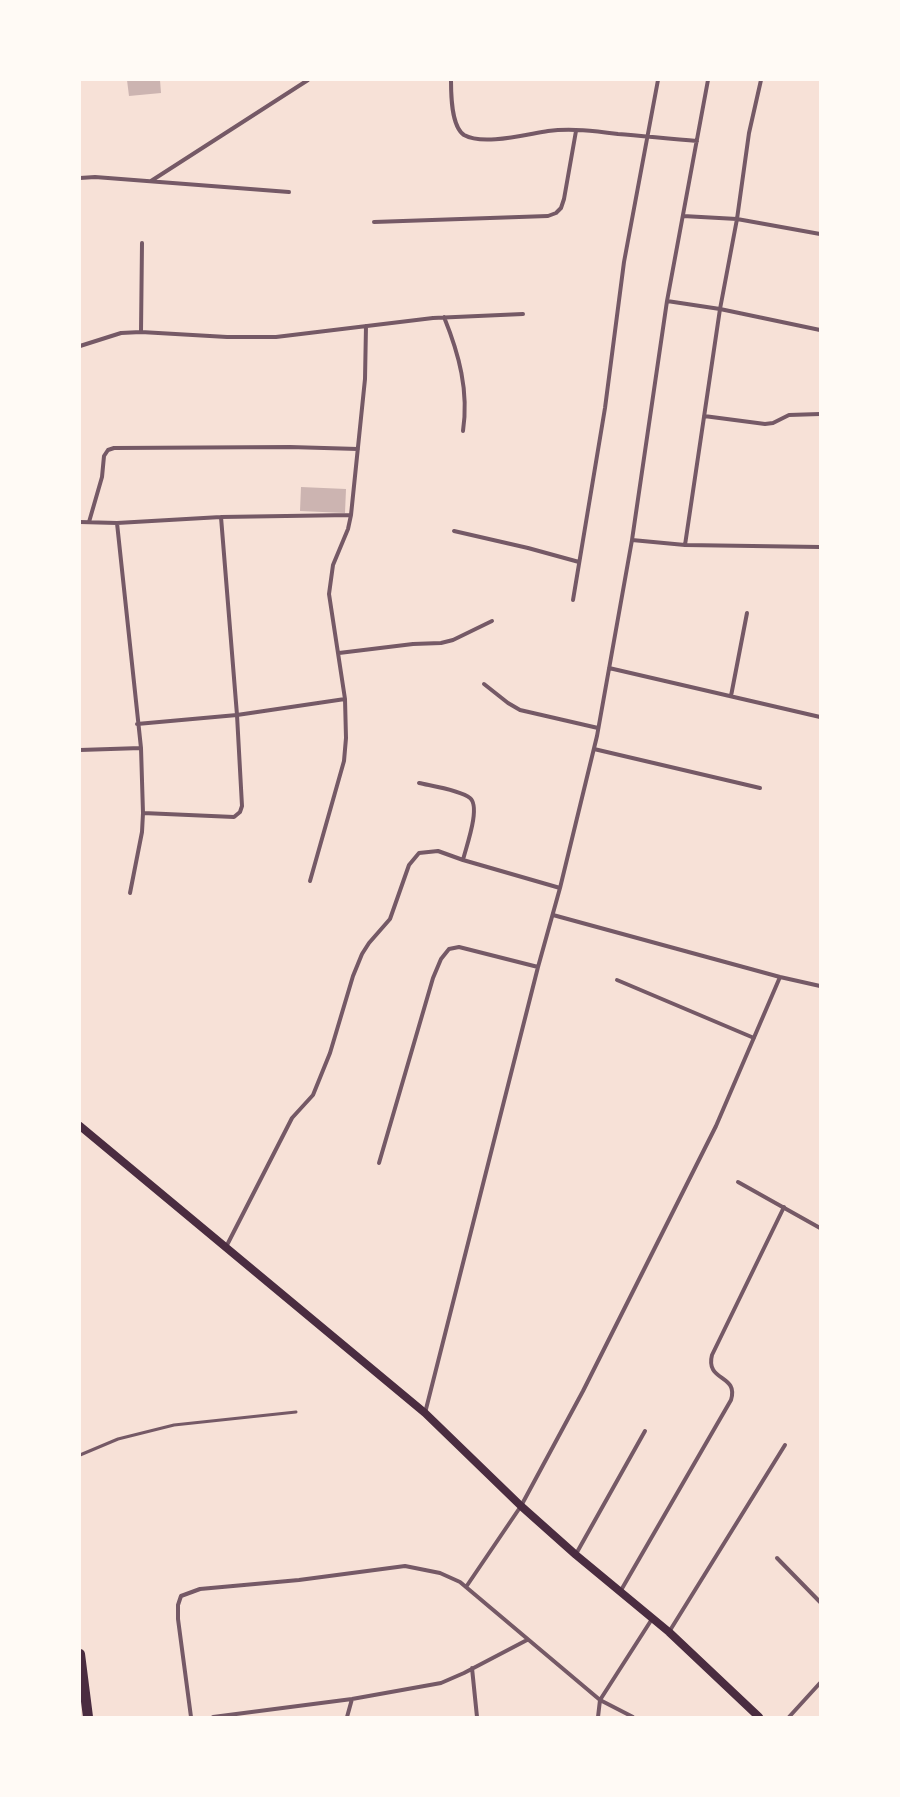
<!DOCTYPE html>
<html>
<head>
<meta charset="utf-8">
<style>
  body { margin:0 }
  #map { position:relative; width:900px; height:1797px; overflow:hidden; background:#f7e1d7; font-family:"Archivo Narrow",sans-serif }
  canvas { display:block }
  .frame { position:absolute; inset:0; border:81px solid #fffaf5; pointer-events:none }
</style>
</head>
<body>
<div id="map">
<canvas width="900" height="1797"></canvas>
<div class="frame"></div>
</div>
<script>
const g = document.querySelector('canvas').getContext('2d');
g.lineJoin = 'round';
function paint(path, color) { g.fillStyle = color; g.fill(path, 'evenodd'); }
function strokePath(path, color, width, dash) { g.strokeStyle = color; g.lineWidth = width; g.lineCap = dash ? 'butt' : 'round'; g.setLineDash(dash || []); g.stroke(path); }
const building = new Path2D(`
  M127,80H160L161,93L129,96Z
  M301,487L346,489L345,513L300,511Z`);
const service = new Path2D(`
  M80,1455L118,1439L174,1425L296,1412`);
const minor = new Path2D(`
  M451,80C451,94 451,126 464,135C483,146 527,134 548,131C571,128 595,131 618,134C644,136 670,139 697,141
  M80,178L95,177L289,192
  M151,181L308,80
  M683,216L737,219L820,234
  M374,222L548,216L556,213L561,208L564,199L576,131
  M667,301L720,309L820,330
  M444,317C459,354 469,391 463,431
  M141,332L142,243
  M80,346L121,333L141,332L227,337H276L433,318L523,314
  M704,416L765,424L773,423L789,415L820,414
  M80,522L117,523L221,517L351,515
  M89,522L102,477L104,456L108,450L114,448L290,447L358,449
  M117,523L141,748L143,813L142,832L130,893
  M454,531L528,548L579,562
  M632,540L685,545L820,547
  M685,545L720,309L737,219L749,133L761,80
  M573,600L605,408L624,262L658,80
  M339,653L413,644L441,643L453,640L492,621
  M609,668L820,717
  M484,684L508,703L520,710L598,728
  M731,696L747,613
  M137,724L237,715L345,699
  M594,749L760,788
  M80,750L141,748
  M419,783C432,786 460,790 470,798C481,807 466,847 463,860
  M143,813L234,817L240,812L242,806L237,715L221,517
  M310,881L344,761L346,738L345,699L329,594L333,565L348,529L351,515L365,379L366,326
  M553,915L780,977L820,986
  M617,980L754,1038
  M379,1163L433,978L441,959L449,949L459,947L538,967
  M738,1182L820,1228
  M226,1247L292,1118L313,1095L330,1053L353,976L362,954L369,943L390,919L409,865L419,853L438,851L463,860L560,888
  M425,1413L538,967L560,888L597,736L632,540L667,301L708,80
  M576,1554L645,1431
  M777,1558L820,1602
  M466,1587L521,1506L583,1391L716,1126L780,977
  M620,1592L731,1400C739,1374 705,1382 712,1355L784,1207
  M669,1632L785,1445
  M472,1668L477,1717
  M191,1717L178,1619V1605L181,1596L200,1589L299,1580L405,1566L440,1573L460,1582L600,1700L633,1717
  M213,1717L352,1699L441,1683L464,1673L527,1640
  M347,1717L352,1699
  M598,1717L600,1700L652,1619
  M789,1717L820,1683`);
const secondary = new Path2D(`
  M80,1126L425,1413L521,1506L576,1555L669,1632L759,1717`);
const primary = new Path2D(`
  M80,1654L88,1717`);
paint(building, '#ccb4b1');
strokePath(service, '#755966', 3);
strokePath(minor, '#755966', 4);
strokePath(secondary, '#4a2c40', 8);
strokePath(primary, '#4a2c40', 10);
</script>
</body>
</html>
